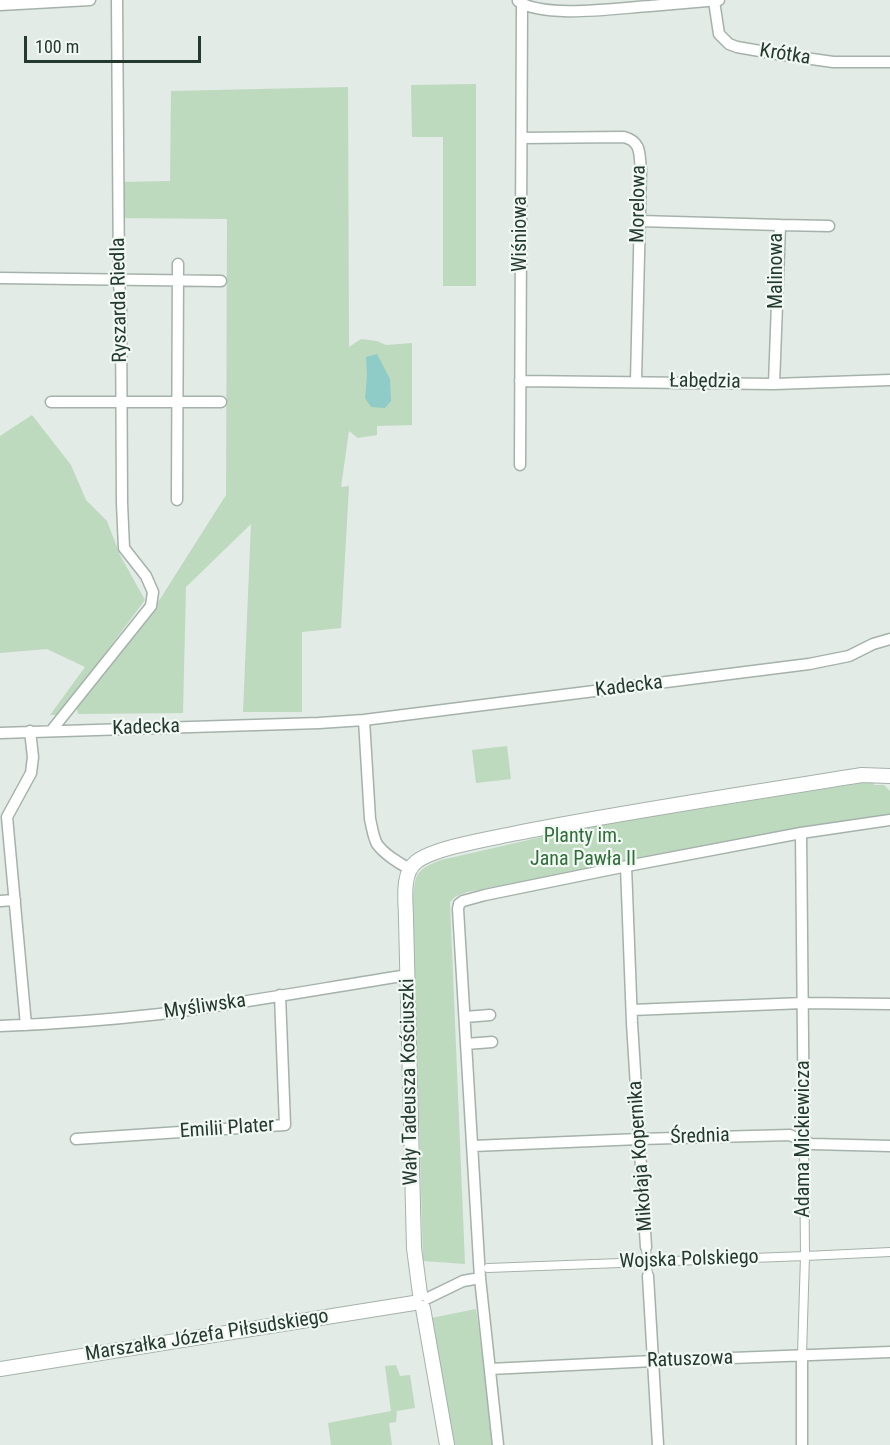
<!DOCTYPE html>
<html>
<head>
<meta charset="utf-8">
<style>
  body { margin:0 }
  #map { position:relative; width:890px; height:1445px; overflow:hidden; background:#e2ebe5; font-family:"Roboto Condensed",sans-serif }
  canvas { display:block }
  .scale { position:absolute; left:24px; top:36px; width:177px; height:27px; box-sizing:border-box; border:3px solid #243a2f; border-top:0; padding-left:8px; font-size:18px; line-height:21px; white-space:nowrap; color:#243a2f; -webkit-text-stroke:4px #f2f8f4; paint-order:stroke }
</style>
</head>
<body>
<div id="map">
<canvas width="890" height="1445"></canvas>
<div class="scale">100 m</div>
</div>
<script>
const g = document.querySelector('canvas').getContext('2d');
g.lineJoin = 'round';
function paint(path, color) { g.fillStyle = color; g.fill(path, 'evenodd'); }
function strokePath(path, color, width, dash) { g.strokeStyle = color; g.lineWidth = width; g.lineCap = dash ? 'butt' : 'round'; g.setLineDash(dash || []); g.stroke(path); }
function write(font, color, halo, rows, align = 'center') {
  g.font = font + ' "Roboto Condensed",sans-serif'; g.lineWidth = 4.5; g.setLineDash([]); g.textBaseline = 'middle'; g.strokeStyle = halo; g.fillStyle = color; for (const [text, x, y, turn = 0] of rows) {
    g.save(); g.translate(x, y); g.rotate((+turn || 0) * Math.PI / 180); g.textAlign = isNaN(turn) ? turn : align; if (halo) g.strokeText(text, 0, 0); g.fillText(text, 0, 0); g.restore();
  }
}
const green = new Path2D(`
  M476,84V286H443V137H412L411,85Z
  M348,87L349,347L361,339L377,341L386,345L412,343V425L377,426V435L358,438L349,431L341,487L349,486L341,628L302,632V712H243L251,524L186,587L183,713L78,714L76,706L155,607L226,495L227,219L119,218L118,182L170,181L171,91Z
  M32,415L71,465L86,500L107,521L120,555L145,600L59,715H50L85,667L47,649L0,653V436Z
  M507,746L511,779L476,783L472,750Z
  M874,781V785H884L890,791V816L800,829L467,892L455,897L450,902L465,1264L423,1261L413,901C415,874 415,870 441,860L581,828Z
  M476,1309L495,1445H449L431,1318Z
  M396,1365L400,1376L410,1375L415,1408L397,1411L396,1422L389,1423L392,1445H331L328,1423L391,1411L385,1366Z`);
const water = new Path2D(`
  M377,354L390,379L391,401L385,408L371,407L365,398L367,376L366,357Z`);
const pedestrian = new Path2D(`
  M646,1247L648,1276
  M488,1268L805,1256L890,1252
  M802,1355L805,1256L804,1142`);
const minor = new Path2D(`
  M518,1C543,19 618,8 650,6C673,4 696,2 719,0
  M714,1L719,34L729,44L737,47L777,54L833,62H890
  M0,5L90,0
  M522,138L624,137C642,142 639,154 641,170L636,381
  M639,221L780,225L774,384
  M780,225L829,226
  M0,278L221,281
  M520,381L774,384L890,380
  M51,402H221
  M520,465L522,4
  M177,500L178,264
  M364,720L370,819C372,827 373,837 377,844C384,854 400,864 410,869
  M51,731L151,606L153,592L146,576L124,548L122,503L121,308L119,283L117,0
  M0,733L319,723L364,720L809,664L849,656L873,644L890,639
  M801,833L804,1142
  M626,866L632,1023L646,1247
  M0,901L15,900
  M632,1010L803,1003L890,1004
  M465,1017L490,1015
  M26,1025L7,817L31,773L33,757L30,731
  M0,1026C53,1024 107,1020 160,1014C243,1003 325,988 408,975
  M466,1044L492,1042
  M76,1139L285,1125L280,995
  M473,1146L639,1139L790,1135L804,1142L812,1144L890,1146
  M648,1276L658,1445
  M428,1298L463,1281L480,1278
  M490,1369L653,1361L890,1352
  M498,1445L480,1278L458,909L459,904L463,901L485,895L622,867L801,833L890,820
  M802,1445V1355`);
const tertiary = new Path2D(`
  M420,1294L414,1248L406,919C406,902 401,874 416,862C434,848 488,839 512,834C628,811 745,794 862,775L890,776
  M423,1308L447,1445
  M0,1369L414,1303`);
const streetNames = [
  ["Krótka",785,55,9],
  ["Morelowa",639,204,-89],
  ["Wiśniowa",521,234,-90],
  ["Malinowa",777,271,-90],
  ["Ryszarda Riedla",120,300,-91],
  ["Łabędzia",705,382,1],
  ["Kadecka",629,687,-7],
  ["Kadecka",146,728,-2],
  ["Myśliwska",205,1007,-8],
  ["Wały Tadeusza Kościuszki",410,1082,-91],
  ["Emilii Plater",227,1129,-4],
  ["Średnia",700,1137,-2],
  ["Adama Mickiewicza",804,1139,-90],
  ["Mikołaja Kopernika",641,1156,-94],
  ["Wojska Polskiego",689,1260,-2],
  ["Marszałka Józefa Piłsudskiego",207,1336,-9],
  ["Ratuszowa",690,1360,-2]
];
const parkNames = [
  ["Planty im.",583,837],
  ["Jana Pawła II",583,860]
];
paint(green, '#bddabe');
paint(water, '#8fcbc7');
strokePath(pedestrian, '#a5b2ab', 10);
strokePath(minor, '#a5b2ab', 13);
strokePath(tertiary, '#a5b2ab', 16);
strokePath(pedestrian, '#fff', 8);
strokePath(minor, '#fff', 10);
strokePath(tertiary, '#fff', 14);
write('20px', '#243a2f', '#f2f8f4', streetNames);
write('20px', '#316e3a', '#f2f8f4', parkNames);
</script>
</body>
</html>
